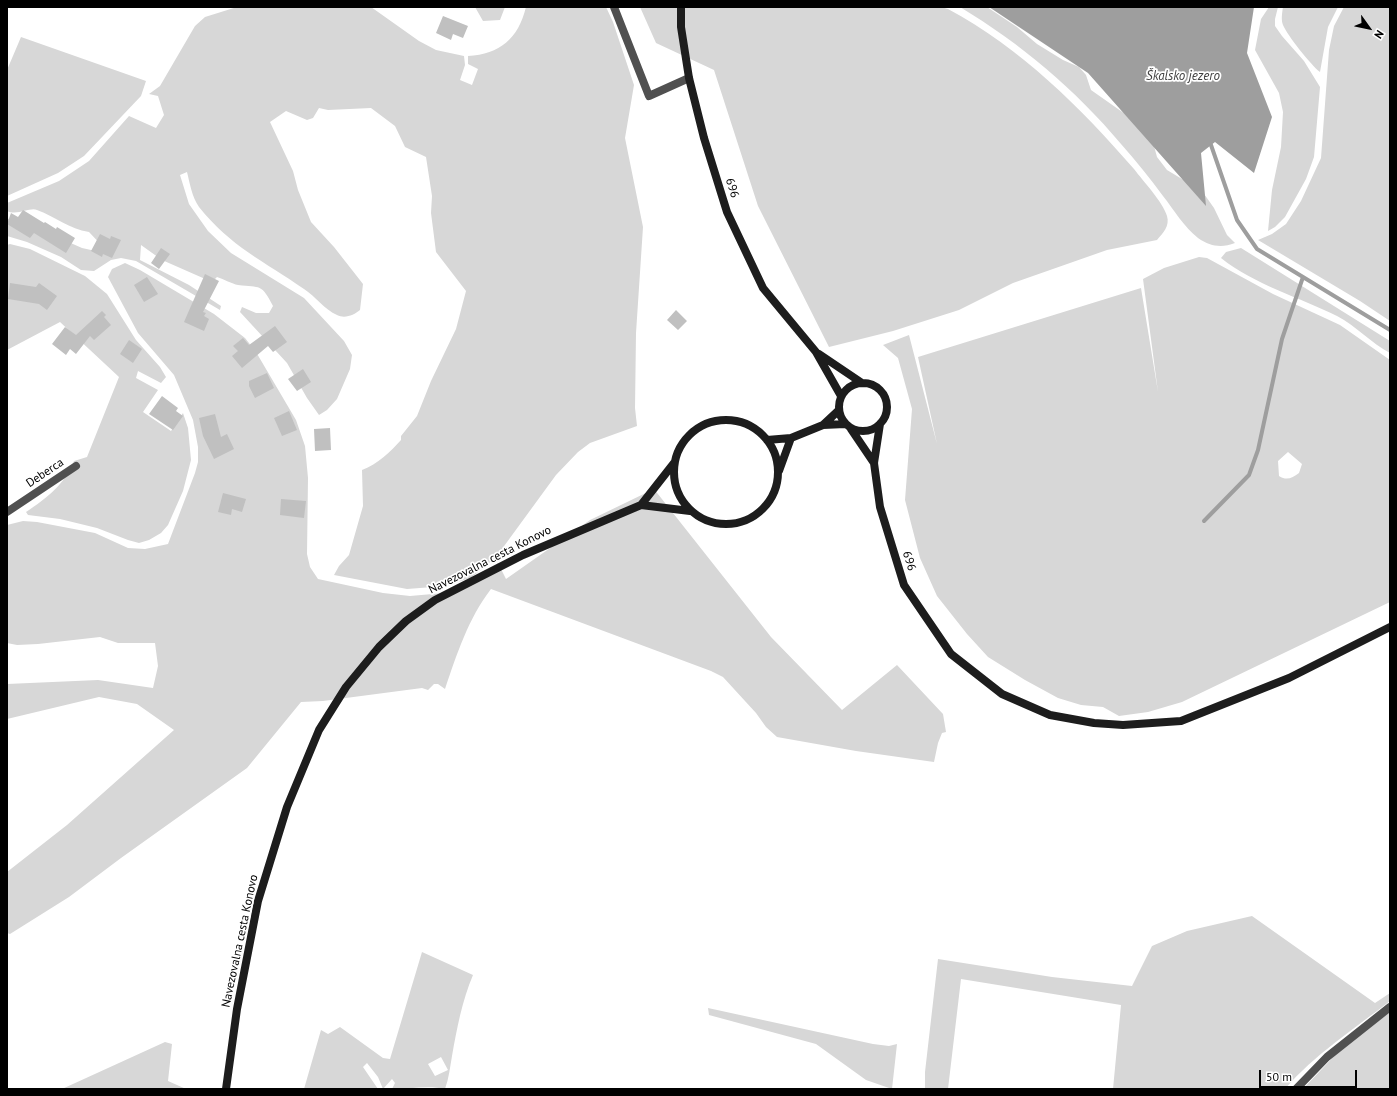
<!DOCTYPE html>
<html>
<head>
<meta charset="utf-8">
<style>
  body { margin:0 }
  #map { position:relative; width:1397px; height:1096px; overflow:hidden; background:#fff; font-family:"PT Sans",sans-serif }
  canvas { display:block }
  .frame { position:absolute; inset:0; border:8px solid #000; pointer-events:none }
  .north { position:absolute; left:1349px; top:8px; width:40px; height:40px; -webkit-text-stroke:3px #fff; paint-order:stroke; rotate:123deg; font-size:11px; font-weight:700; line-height:16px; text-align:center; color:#000 }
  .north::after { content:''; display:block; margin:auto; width:14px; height:18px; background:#000; clip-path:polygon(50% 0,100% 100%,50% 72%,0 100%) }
  .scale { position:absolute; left:1259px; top:1070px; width:98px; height:18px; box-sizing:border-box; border:2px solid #000; border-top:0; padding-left:5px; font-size:12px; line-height:14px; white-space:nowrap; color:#000; -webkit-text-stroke:3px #fff; paint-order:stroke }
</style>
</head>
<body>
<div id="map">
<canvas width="1397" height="1096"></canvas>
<div class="frame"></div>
<div class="north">N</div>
<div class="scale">50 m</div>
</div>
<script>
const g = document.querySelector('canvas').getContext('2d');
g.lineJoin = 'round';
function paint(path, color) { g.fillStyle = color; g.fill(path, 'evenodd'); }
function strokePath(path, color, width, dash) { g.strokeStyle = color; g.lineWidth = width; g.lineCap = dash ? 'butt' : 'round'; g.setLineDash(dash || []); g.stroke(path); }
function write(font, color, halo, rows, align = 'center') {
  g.font = font + ' "PT Sans",sans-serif'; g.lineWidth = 3.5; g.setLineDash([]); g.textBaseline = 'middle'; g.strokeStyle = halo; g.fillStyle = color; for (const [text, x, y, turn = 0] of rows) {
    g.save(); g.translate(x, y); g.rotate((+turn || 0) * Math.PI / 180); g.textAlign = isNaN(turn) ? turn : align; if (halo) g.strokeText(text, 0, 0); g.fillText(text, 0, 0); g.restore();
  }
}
const green = new Path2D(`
  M237,7H371L419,41L436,50L464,56L465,65L460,80L472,85L478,69L468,64V56C500,54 518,39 526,7H606L613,22L634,85L625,138L643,227L636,333L635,408L637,426L590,443L578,452L556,475L499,553L484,568L470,578L446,586L407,589L334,575L339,566L349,555L363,506L362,470C378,464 390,452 401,440V436L417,416L431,381L456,329L466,291L436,252L431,213L432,196L426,157L405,147L395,126L371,108L328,110L319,108L313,118L307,120L286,111L270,122L293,171L298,190L311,222L334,247L363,284L360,310C354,315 345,319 337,315C325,310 315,296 304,289C264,261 231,247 199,207C192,197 190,184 187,172L180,175L189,204L208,231L231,253L304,298L344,341L352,355L350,369L337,399L327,410L319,415L307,398L287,363L240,312L242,307L256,313H269L273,306C261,283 261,288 238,285C232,284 224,279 217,277L212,282L162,260L141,245L140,260L189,285L221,306L220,310L136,261L121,258L111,260L94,271L81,270L61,257L27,242L7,236V219L14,218L82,248L100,252L105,249L89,232C69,229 56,217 37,210C30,207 17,216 7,211V203L59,181L89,161L129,116L156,128L164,115L158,96L149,94L160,86L195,26L205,17Z
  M475,7H505L500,20L483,21Z
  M640,7H941L948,9C1021,48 1080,107 1134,169C1143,181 1163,202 1167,216C1170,226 1163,233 1157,240L1107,250L1013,283L959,310L893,331L829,347L758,206L714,70L656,43Z
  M960,7H987L1017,27L1037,44L1063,60L1079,67L1086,75L1091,90L1128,116L1154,146L1157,157L1167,170L1202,191L1214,208L1227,235L1235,243C1222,248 1211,247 1198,238C1184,227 1174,210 1163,196C1150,178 1136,161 1121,144C1076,90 1020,43 960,7Z
  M1269,7H1278L1275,19V26L1282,36L1304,61L1320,87L1314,157L1306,179L1285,217L1275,227L1268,231L1272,190L1281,147L1283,112L1279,93L1255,50L1261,19Z
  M1283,7H1338L1328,27L1320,72C1311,65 1287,35 1283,25C1281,20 1282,13 1283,7Z
  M1344,7H1390V321L1360,301L1258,240L1272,234L1286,224L1301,201L1321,158L1329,50L1334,26Z
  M21,37L146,81L141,96L84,156L58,173L7,196V70Z
  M10,244L30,249L85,276L107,294L136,340L160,367L166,377L161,383L138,371L136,378L158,390L143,412L171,431L183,413L188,428L191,460L183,491L168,525L161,533L149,540L139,543L128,540L97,528L60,519L28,515L26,512C47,498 64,485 74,461L87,457L119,377L60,322L7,350V245Z
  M1241,248L1390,341V353C1371,343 1356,326 1337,316C1299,297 1255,285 1221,258L1226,252Z
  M1199,257L1207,258L1273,294L1340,325L1390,360V602L1182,702L1148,712L1119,716L1103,707L1081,705L1058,698L1025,680L988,657L967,634L937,596L920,558L905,500L912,409L898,358L883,345L909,335L937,444L918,357L1141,288L1158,392L1143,279L1164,268ZM1288,452L1302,464L1299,473C1292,478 1287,481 1279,476L1278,461Z
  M125,263L140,270L214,314L245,338L256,352L296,420L305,446L308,478L307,554L310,567L318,579L383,593L410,596L444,593L482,578L498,563L506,579L590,520L654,489L771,637L842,710L897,665L943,714L946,732L942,733L938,743L934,762L856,751L777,737L766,727L756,713L723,677L711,671L491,589C468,619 457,654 445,689L438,684H434L428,690L422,688L323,701L301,702L247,768L121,858L69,897L10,934L7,933V872L67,825L174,730L137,704L99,697L7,719V684L98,680L153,688L158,666L155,643H118L100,637L38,644L17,645L7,643V525L23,521L37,522L95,533L128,548L145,549L168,544L195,473L198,462V447L193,420L174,375L138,333L108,277L112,269Z
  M1252,916L1375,1003L1390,993V1001C1354,1029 1314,1055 1285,1089H1113L1121,1005L961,979L948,1089H925V1072L938,959L1052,977L1132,986L1152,946L1187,931Z
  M422,952L473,975C462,1001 457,1028 452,1056C450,1067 449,1078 445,1089C429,1085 409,1089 392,1089L395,1083L392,1079L383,1089L378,1077L367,1063L363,1067L378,1089H304L321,1030L328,1034L340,1027L383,1058L390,1059ZM441,1057L448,1070L435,1076L428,1064Z
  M708,1008L873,1044L889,1046L897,1044L892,1089L866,1080L816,1044L709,1015Z
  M1390,1012V1089H1303L1338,1052Z
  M165,1042L172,1044L168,1081L186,1089H62Z`);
const water = new Path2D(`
  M989,7H1254L1247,53L1272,117L1254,173L1215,142L1201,153L1206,206L1088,73Z`);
const stream = new Path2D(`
  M1211,145L1237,220L1257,249L1390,330
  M1204,521L1249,475L1258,450L1282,339L1303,277`);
const building = new Path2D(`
  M443,16L468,26L463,38L453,34L451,40L436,33Z
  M23,210L44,223L45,222L56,229L57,227L75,238L66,253L34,233L30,238L7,224L11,213L18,217Z
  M100,234L110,239L111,236L121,240L112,258L103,254L102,257L91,251Z
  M161,248L170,254L159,269L151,263Z
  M205,274L219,281L203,312L206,313L204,316L209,319L204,331L184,322Z
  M147,277L158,294L144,302L134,285Z
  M10,283L36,287L39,283L57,296L47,310L39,304L8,299Z
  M676,310L687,321L678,330L667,320Z
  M102,311L106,315L104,317L111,325L94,340L90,336L76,354L70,349L66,355L52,344L65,327L76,335Z
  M275,326L287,342L273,352L268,346L242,368L232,356L238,351L233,346L243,338L249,345Z
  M129,340L142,349L133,363L120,354Z
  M303,369L311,382L297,391L288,379Z
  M267,373L274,388L255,398L249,386V381Z
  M162,396L178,408L176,411L183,416L173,430L149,414Z
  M289,411L297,430L282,436L274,418Z
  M215,414L221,437L227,434L234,449L214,459L203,436L199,418Z
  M330,428L331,450L315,451L314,429Z
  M223,493L246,499L242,512L232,509L231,515L218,512Z
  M281,499L306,501L304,518L280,515Z`);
const minor = new Path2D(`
  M7,512L76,466`);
const tertiary = new Path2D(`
  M614,7L649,96L689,78
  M1296,1089L1327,1057L1390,1007`);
const secondary = new Path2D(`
  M681,7V27L689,78L704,138L727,212L763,288L816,352L841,396
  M819,354L862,383
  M839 407a24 24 0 1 1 48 0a24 24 0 1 1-48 0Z
  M674 472a52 52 0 1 1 104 0a52 52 0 1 1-104 0Z
  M880,424L874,463L880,507L904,585L951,654L1002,694L1050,715L1094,723L1123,725L1181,721L1289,678L1390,627
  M823,425L838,411
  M851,429L874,463
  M767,440L791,438L823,425L845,424
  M779,471L791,438
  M641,505L690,511
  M226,1089L237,1009L258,901L287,807L319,730L346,687L379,647L406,621L435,600L523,555L641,505L674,463`);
const streetNames = [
  ["696",732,188,73],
  ["Deberca",45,473,-34],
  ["Navezovalna cesta Konovo",490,560,-27],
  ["696",909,561,73],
  ["Navezovalna cesta Konovo",240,941,-78]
];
const waterNames = [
  ["Škalsko jezero",1183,76]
];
paint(green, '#d7d7d7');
paint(water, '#9e9e9e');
strokePath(stream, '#9e9e9e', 4);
paint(building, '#c0c0c0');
strokePath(minor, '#505050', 8);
strokePath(tertiary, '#505050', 8);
strokePath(secondary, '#1d1d1d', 8);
write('12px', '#000', '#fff', streetNames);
write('italic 13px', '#3f3f3f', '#fff', waterNames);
</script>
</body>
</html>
